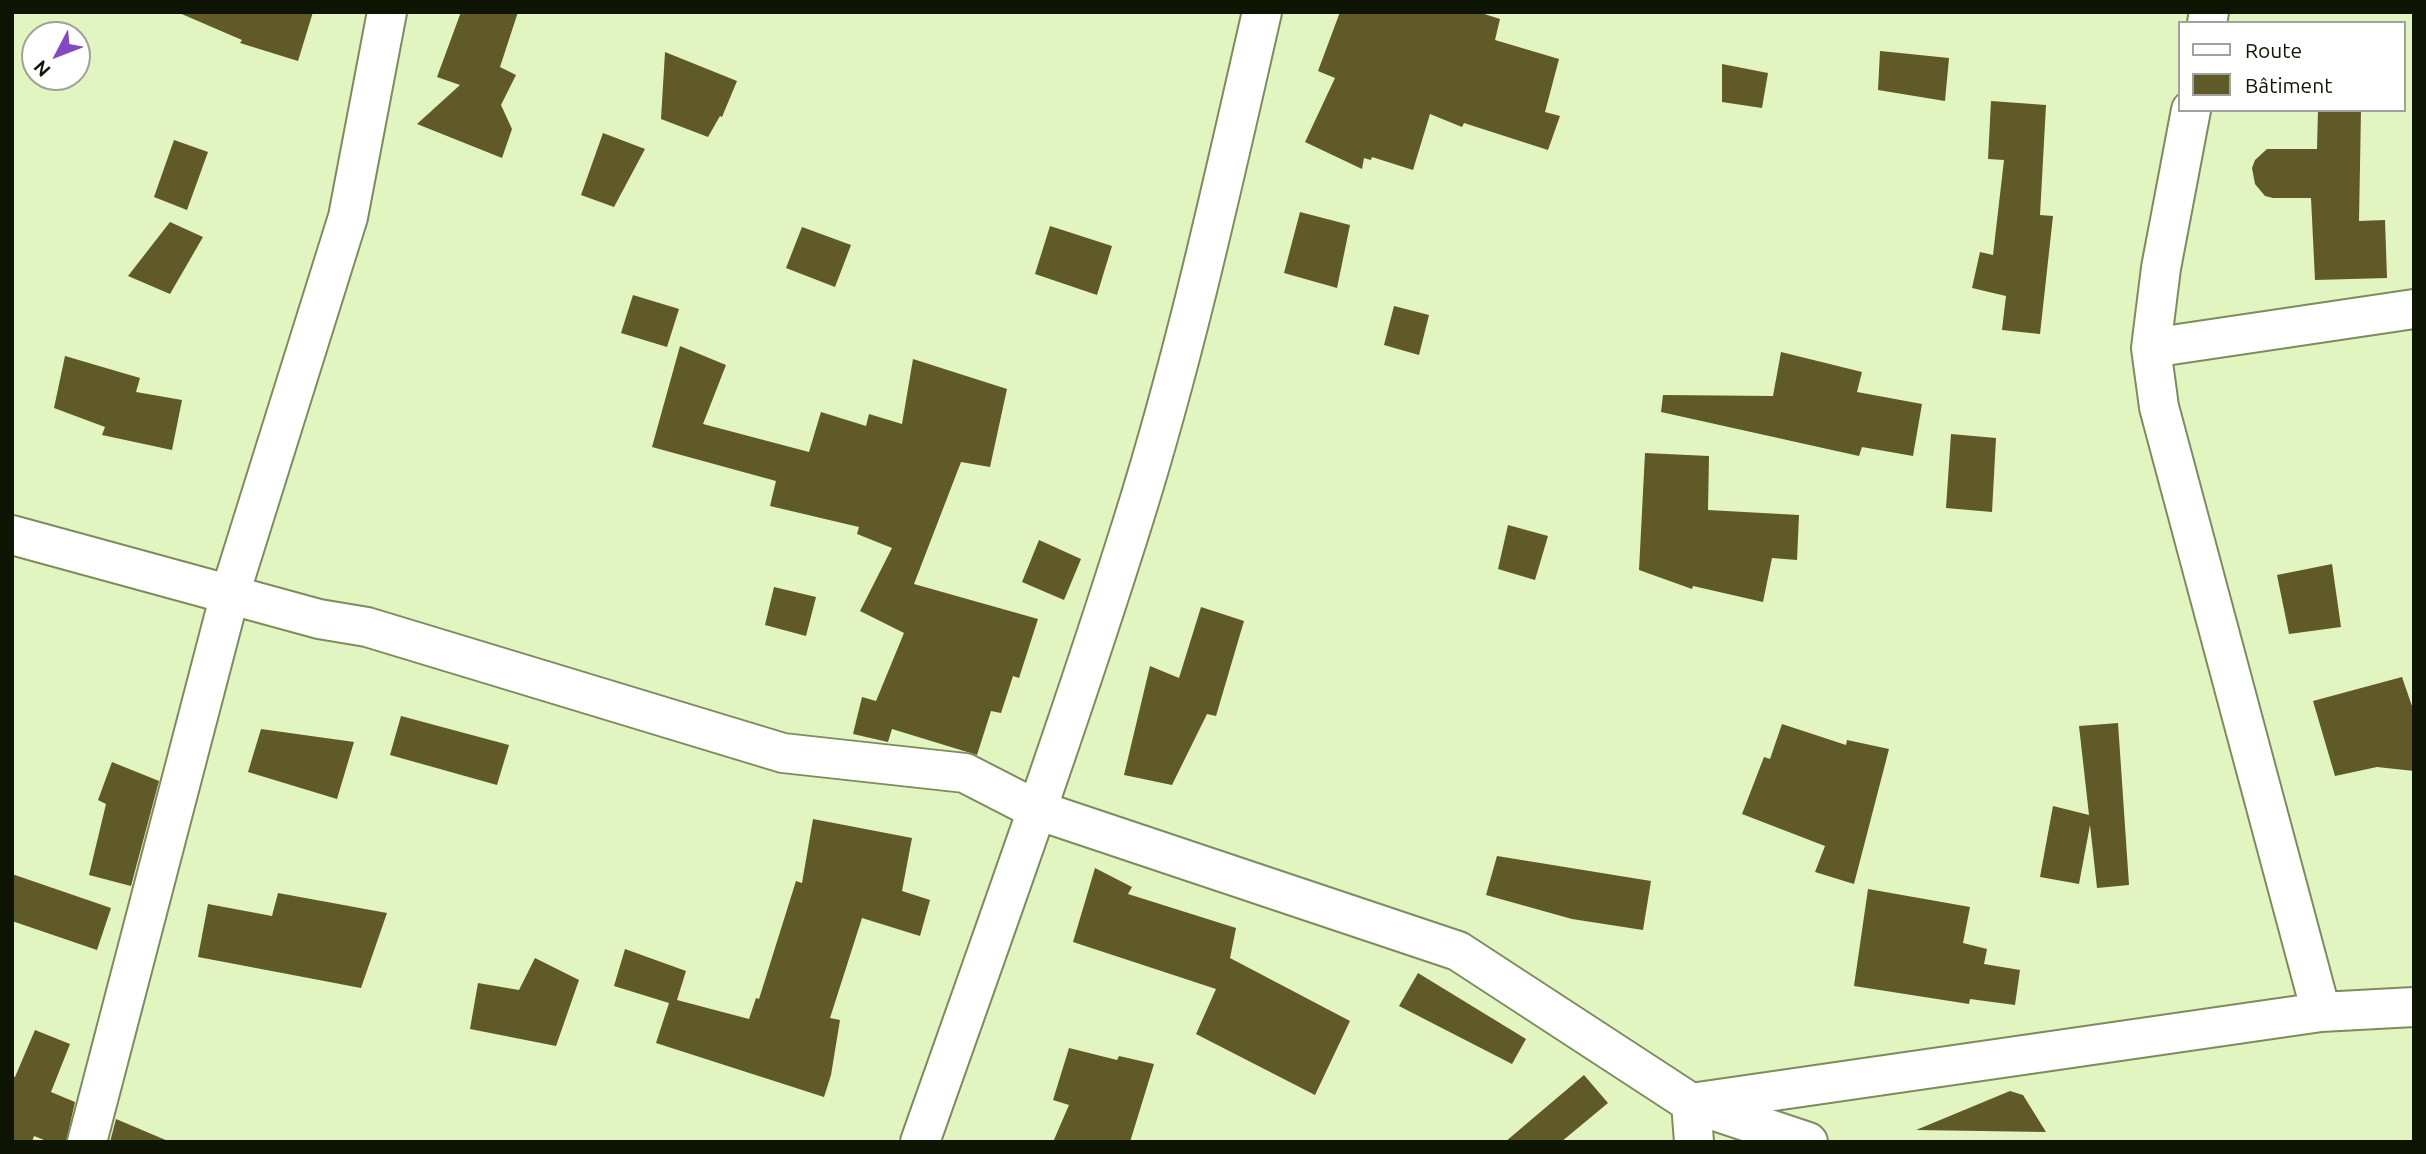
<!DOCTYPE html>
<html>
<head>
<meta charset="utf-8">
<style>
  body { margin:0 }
  #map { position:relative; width:2426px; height:1154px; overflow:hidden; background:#e2f4c0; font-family:Ubuntu,sans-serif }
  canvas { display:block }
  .frame { position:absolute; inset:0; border:14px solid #0f1503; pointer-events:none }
  .legend { position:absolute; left:2178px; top:21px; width:228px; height:91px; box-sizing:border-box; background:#fff; border:2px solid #9fa19a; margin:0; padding:9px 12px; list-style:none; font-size:21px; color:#0f1503 }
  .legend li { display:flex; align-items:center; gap:14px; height:35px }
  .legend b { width:35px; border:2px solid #9fa19a }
  .north { position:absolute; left:21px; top:21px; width:70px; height:70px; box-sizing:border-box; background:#fff; border:2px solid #9fa19a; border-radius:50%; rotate:228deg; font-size:19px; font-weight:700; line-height:28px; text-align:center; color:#0f1503 }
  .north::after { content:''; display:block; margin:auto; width:24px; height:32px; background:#8349c0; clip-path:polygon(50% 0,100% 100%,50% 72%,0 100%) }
</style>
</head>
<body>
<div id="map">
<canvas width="2426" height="1154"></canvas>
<div class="frame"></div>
<ul class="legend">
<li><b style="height:9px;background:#fff"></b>Route</li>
<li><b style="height:19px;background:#5f5a28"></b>Bâtiment</li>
</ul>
<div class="north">N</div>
</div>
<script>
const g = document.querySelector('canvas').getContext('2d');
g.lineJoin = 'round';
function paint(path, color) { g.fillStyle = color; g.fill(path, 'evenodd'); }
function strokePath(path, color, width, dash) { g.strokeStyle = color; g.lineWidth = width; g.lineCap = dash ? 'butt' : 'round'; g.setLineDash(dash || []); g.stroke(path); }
const building = new Path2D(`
  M177,12H313L298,61L240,43L242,40Z
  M461,12H518L500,67L516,75L501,105L512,129L502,158L417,124L460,85L437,77Z
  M1340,12H1478L1500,19L1495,40L1559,59L1545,112L1560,116L1548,150L1464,123L1462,127L1430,114L1413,170L1372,157L1371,160L1364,158L1362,169L1305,142L1335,78L1318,71Z
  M1880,51L1949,58L1945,101L1878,90Z
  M665,52L737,81L722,117L720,116L708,137L661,119Z
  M1722,64L1768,73L1762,108L1722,102Z
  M1991,101L2046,105L2040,215L2053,216L2040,334L2002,330L2006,296L1972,288L1980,252L1993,255L2004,160L1988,159Z
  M2318,110H2361L2359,221L2385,220L2387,278L2315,280L2311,198H2273L2265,196L2255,184L2252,168L2255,160L2267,149H2317Z
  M603,133L645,149L614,207L581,195Z
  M174,140L208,152L187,210L154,197Z
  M1300,212L1350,225L1337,288L1284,273Z
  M170,222L203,237L170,294L128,276Z
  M1050,226L1112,246L1097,295L1035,274Z
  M802,227L851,245L835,287L786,268Z
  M633,295L679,309L667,347L621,333Z
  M1394,306L1429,315L1419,355L1384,345Z
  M680,346L726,365L703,424L809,452L821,412L866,426L869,414L902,424L913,359L1007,389L990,467L961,462L914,584L1038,619L1019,678L1013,676L1001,713L991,711L977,755L892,729L888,742L853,734L862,697L876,701L904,633L860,611L892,548L857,534L859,527L770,506L776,481L652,447Z
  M1781,352L1862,372L1857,392L1922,404L1913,456L1862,447L1859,456L1661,412L1663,395L1773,396Z
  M65,356L140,378L136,392L182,400L172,450L102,435L105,427L54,408Z
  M1951,434L1996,438L1992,512L1946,508Z
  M1645,453L1709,456L1708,510L1799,515L1797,560L1772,558L1763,602L1693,586L1692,589L1639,570Z
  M1508,525L1548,536L1535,580L1498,569Z
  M1039,540L1081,559L1064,600L1022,582Z
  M2332,564L2341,627L2289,634L2277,575Z
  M774,587L816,597L806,636L765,625Z
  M1201,607L1244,621L1216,716L1207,714L1172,785L1124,775L1150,666L1179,678Z
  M2402,677L2414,712V771L2377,767L2335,776L2313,701Z
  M401,716L509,745L497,785L390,755Z
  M2118,723L2129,885L2097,888L2090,825L2079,884L2040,877L2053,806L2089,815L2079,726Z
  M1782,724L1846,745L1847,740L1889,749L1854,884L1815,872L1825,846L1742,814L1764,757L1770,759Z
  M261,729L354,742L337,799L248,772Z
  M112,762L159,781L131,886L89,875L106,804L98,800Z
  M813,819L912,838L902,891L930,900L920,936L862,918L830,1018L840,1020L831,1075L824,1097L656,1043L669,1003L614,986L625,949L686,971L677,1000L749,1019L756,998L759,999L796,881L802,883Z
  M1497,856L1651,881L1643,930L1572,919L1486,895Z
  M1095,868L1132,887L1128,894L1236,928L1230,958L1350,1021L1315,1095L1196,1034L1216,989L1073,942Z
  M12,874L111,908L97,950L12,921Z
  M1868,889L1970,907L1963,943L1987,949L1984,964L2020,970L2015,1005L1970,999L1969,1004L1854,986Z
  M278,893L387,913L361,988L198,957L208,904L272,916Z
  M535,958L579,980L556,1046L470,1029L478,983L519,990Z
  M1418,973L1526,1039L1512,1064L1399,1006Z
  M35,1030L70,1044L51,1092L75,1102L66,1142H49L34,1136L32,1142H12V1076L15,1077Z
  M1069,1048L1117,1060L1119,1056L1154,1064L1130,1142H1053L1069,1105L1053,1100Z
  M1584,1075L1608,1103L1561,1142H1505Z
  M2010,1091L2023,1095L2046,1132L1916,1130Z
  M116,1119L168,1141V1142H110Z`);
const minor = new Path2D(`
  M2207,23L2209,12
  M2191,110L2161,268L2151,348L2159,407L2321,1012
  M2151,348L2414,309
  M12,535L319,619L367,627L783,753L965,773L1037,810L1458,951L1691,1103L2321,1012L2414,1007
  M87,1142L230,594L348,217L387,12
  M920,1142C993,935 1068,728 1134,518C1186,352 1223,182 1262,12
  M1694,1142L1691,1103L1808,1142`);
paint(building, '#5f5a28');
strokePath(minor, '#7c8c5c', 42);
strokePath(minor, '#fff', 38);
</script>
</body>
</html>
